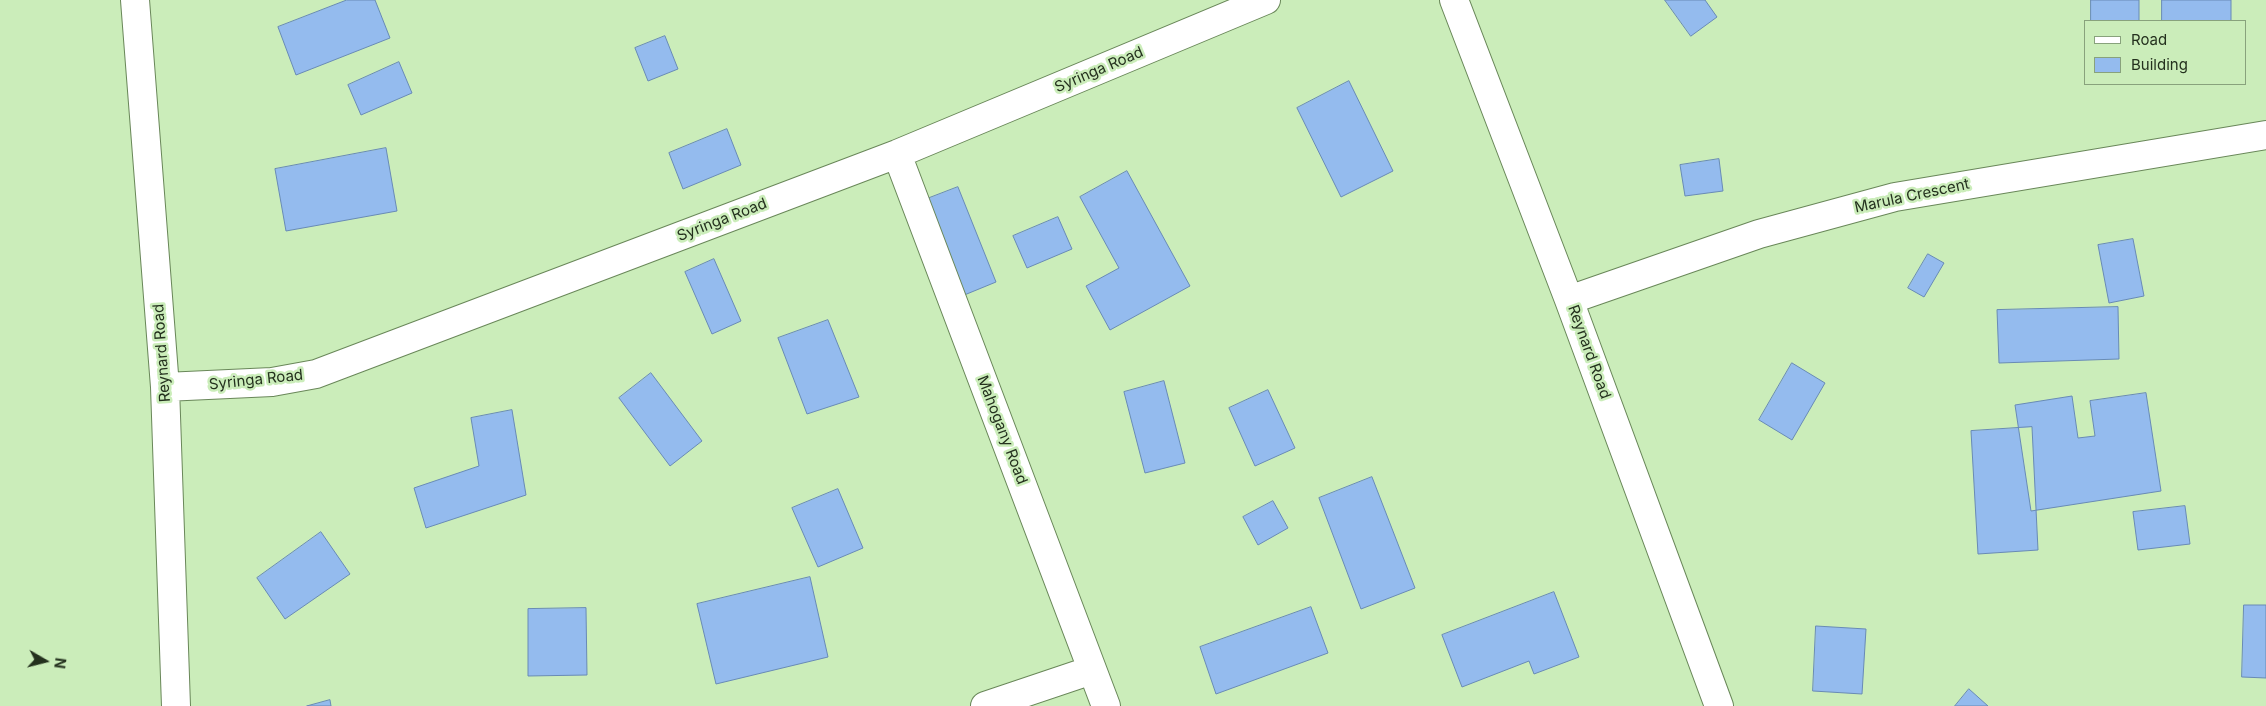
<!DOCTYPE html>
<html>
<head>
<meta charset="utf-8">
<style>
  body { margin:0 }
  #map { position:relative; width:2266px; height:706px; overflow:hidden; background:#cbedba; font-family:Inter,sans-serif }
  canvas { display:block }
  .legend { position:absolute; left:2084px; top:20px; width:162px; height:65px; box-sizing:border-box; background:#cbedba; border:1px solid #88a27c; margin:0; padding:6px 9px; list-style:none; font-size:15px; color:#24311e }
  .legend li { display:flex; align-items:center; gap:10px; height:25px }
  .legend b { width:25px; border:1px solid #88a27c }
  .north { position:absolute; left:20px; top:636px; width:50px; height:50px; -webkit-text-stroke:4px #cbedba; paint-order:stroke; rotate:98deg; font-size:14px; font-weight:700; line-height:20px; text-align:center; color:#24311e }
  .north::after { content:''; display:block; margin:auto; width:18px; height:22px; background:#24311e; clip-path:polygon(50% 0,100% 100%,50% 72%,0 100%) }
</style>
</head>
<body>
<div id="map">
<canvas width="2266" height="706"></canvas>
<ul class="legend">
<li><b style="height:6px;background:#fff"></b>Road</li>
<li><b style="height:14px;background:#94bbee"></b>Building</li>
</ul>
<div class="north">N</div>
</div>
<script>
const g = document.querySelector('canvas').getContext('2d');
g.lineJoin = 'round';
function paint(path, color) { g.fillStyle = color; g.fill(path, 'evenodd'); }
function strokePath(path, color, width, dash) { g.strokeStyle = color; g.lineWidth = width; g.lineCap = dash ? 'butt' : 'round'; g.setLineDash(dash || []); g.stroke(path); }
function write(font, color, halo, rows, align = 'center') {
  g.font = font + ' Inter,sans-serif'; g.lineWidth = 5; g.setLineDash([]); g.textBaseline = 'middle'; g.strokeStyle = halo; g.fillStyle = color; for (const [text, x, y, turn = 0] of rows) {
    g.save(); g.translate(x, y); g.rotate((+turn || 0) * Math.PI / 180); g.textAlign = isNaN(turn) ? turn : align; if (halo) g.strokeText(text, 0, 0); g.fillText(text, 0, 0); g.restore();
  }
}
const building = new Path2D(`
  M347,0H375L390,38L296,75L278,27Z
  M1665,0H1705L1717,17L1691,36Z
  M2091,0H2139V21H2091Z
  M2162,0H2231V21H2162Z
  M665,36L678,69L648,81L635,48Z
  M399,62L412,93L361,115L348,85Z
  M1349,81L1393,171L1341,197L1297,108Z
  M727,129L741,165L683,189L669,153Z
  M386,148L397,211L286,231L275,169Z
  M1719,159L1723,191L1685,196L1680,165Z
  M1127,171L1190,286L1110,330L1086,286L1119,268L1080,197Z
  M958,187L996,282L957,298L919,202Z
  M1058,217L1072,249L1027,268L1013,236Z
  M2133,239L2144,296L2109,303L2098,245Z
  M1928,254L1944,263L1924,297L1908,288Z
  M714,259L741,321L712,334L685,272Z
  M2118,307L2119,359L1999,363L1997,310Z
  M828,320L859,397L807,414L778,338Z
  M1792,363L1825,383L1792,440L1759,420Z
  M651,373L702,441L670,466L619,398Z
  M1164,381L1185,463L1145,473L1124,392Z
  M1268,390L1295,448L1255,466L1229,408Z
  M2146,393L2161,491L2031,511L2015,405L2072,396L2078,438L2095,436L2090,401Z
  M512,410L526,495L426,528L414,488L479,466L471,418Z
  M2032,427L2038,550L1978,554L1971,431Z
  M1372,477L1415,588L1361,609L1319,498Z
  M838,489L863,548L818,567L792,508Z
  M1273,501L1288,528L1258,545L1243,517Z
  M2185,506L2190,544L2138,550L2133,512Z
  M321,532L350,574L285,619L257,578Z
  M810,577L828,657L716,684L697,604Z
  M1554,592L1579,657L1534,674L1529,661L1462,687L1442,635Z
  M2244,605H2266V678L2242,677Z
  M1311,607L1328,653L1216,694L1200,647Z
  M586,608L587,675L528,676V609Z
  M1816,626L1866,629L1862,694L1813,691Z
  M1969,689L1988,706H1955Z
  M330,700L331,706H307Z`);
const minor = new Path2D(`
  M135,0L165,387L176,706
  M1454,0L1569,300L1719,706
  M897,154L1106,706
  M1569,300L1759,234L1895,197L2266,135
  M165,387L272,382L316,374L897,154L1266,0
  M985,706L1092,670`);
const streetNames = [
  ["Syringa Road",1099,70,-23],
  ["Marula Crescent",1912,196,-12],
  ["Syringa Road",722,220,-21],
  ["Reynard Road",1589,352,70],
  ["Reynard Road",162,353,-94],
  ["Syringa Road",256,380,-6],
  ["Mahogany Road",1002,430,69]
];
paint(building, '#94bbee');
strokePath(building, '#688ab5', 1);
strokePath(minor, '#698759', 30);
strokePath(minor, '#fff', 28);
write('15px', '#24311e', '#cbedba', streetNames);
</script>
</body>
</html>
